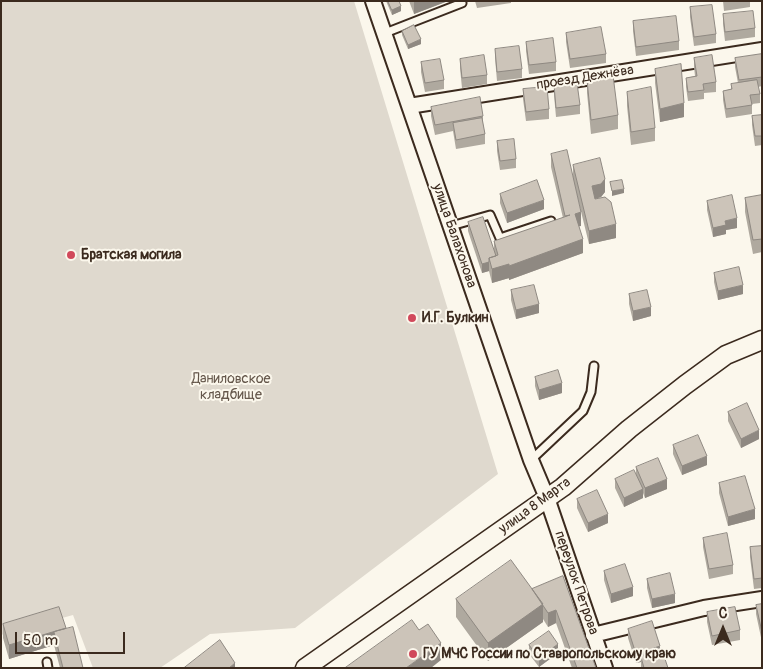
<!DOCTYPE html>
<html>
<head>
<meta charset="utf-8">
<style>
  body { margin:0 }
  #map { position:relative; width:763px; height:669px; overflow:hidden; background:#fbf7ec; font-family:Pangolin,sans-serif }
  canvas { display:block }
  .frame { position:absolute; inset:0; border:2px solid #3b2a1e; pointer-events:none }
  .north { position:absolute; left:698px; top:604px; width:50px; height:50px; -webkit-text-stroke:4px #fbf7ec; paint-order:stroke; rotate:0deg; font-size:14px; font-weight:700; line-height:20px; text-align:center; color:#3b2a1e }
  .north::after { content:''; display:block; margin:auto; width:18px; height:22px; background:#3b2a1e; clip-path:polygon(50% 0,100% 100%,50% 72%,0 100%) }
  .scale { position:absolute; left:15px; top:632px; width:110px; height:22px; box-sizing:border-box; border:2px solid #3b2a1e; border-top:0; padding-left:6px; font-size:15px; line-height:18px; white-space:nowrap; color:#3b2a1e; -webkit-text-stroke:4px #fbf7ec; paint-order:stroke }
</style>
</head>
<body>
<div id="map">
<canvas width="763" height="669"></canvas>
<div class="frame"></div>
<div class="north">С</div>
<div class="scale">50 m</div>
</div>
<script>
const g = document.querySelector('canvas').getContext('2d');
g.lineJoin = 'round';
function paint(path, color) { g.fillStyle = color; g.fill(path, 'evenodd'); }
function strokePath(path, color, width, dash) { g.strokeStyle = color; g.lineWidth = width; g.lineCap = dash ? 'butt' : 'round'; g.setLineDash(dash || []); g.stroke(path); }
function write(font, color, halo, rows, align = 'center') {
  g.font = font + ' Pangolin,sans-serif'; g.lineWidth = 4; g.setLineDash([]); g.textBaseline = 'middle'; g.strokeStyle = halo; g.fillStyle = color; for (const [text, x, y, turn = 0] of rows) {
    g.save(); g.translate(x, y); g.rotate((+turn || 0) * Math.PI / 180); g.textAlign = isNaN(turn) ? turn : align; if (halo) g.strokeText(text, 0, 0); g.fillText(text, 0, 0); g.restore();
  }
}
const green = new Path2D(`
  M1,1H354L498,474L295,628L210,634L160,668H93L73,615L1,635Z`);
const service = new Path2D(`
  M385,33L462,3
  M451,226L490,215L500,238L551,221
  M531,460L583,411L591,392L594,366
  M47,662L48,668`);
const minor = new Path2D(`
  M373,1L531,460L547,498L605,668
  M409,106L762,50
  M593,635L704,608L762,599`);
const tertiary = new Path2D(`
  M305,668L563,487L629,429L685,385L726,355L762,340`);
const wall = new Path2D(`
  M386,1H399L401,11L392,15Z
  M409,1H448L414,14Z
  M475,1H511V3L477,8Z
  M723,1H750V7L724,11Z
  M690,7L716,34V43L694,46L690,17Z
  M723,14L755,28V37L725,41L723,24Z
  M633,21L679,41V50L636,56L633,31Z
  M402,31L421,44L408,49L402,35Z
  M566,33L606,54V63L570,68L566,42Z
  M526,42L556,62V71L529,74L526,51Z
  M495,49L522,69V78L497,81L495,58Z
  M762,54V86L758,87L760,94V103L752,104V114L726,118L723,100V91L731,89V84L738,83L735,67V58Z
  M694,58L716,82V92L704,93V99L688,101L686,87V78L695,76L694,67Z
  M460,59L487,75V84L462,88L460,68Z
  M421,62L444,80V89L425,92L421,72Z
  M655,69L684,117L660,122L655,83Z
  M587,80L618,115V129L591,134L587,93Z
  M554,85L580,105V114L556,117L554,95Z
  M523,89L549,109V119L526,121L523,99Z
  M627,92L655,128V141L631,145L627,106Z
  M431,107L483,116V125L485,134V144L456,149L453,131L435,135L431,116Z
  M762,115V145L755,146L752,125V116Z
  M497,141L516,159V168L500,170L497,151Z
  M551,154L573,178V165L605,192L601,197L595,199L616,238L589,244L574,183L581,226H579L583,253L509,280V278L492,283L489,271L482,273L468,231V222L494,250V241L563,218L551,167Z
  M500,194L544,209L507,223L500,203Z
  M762,195V252L753,254L745,212V198Z
  M707,201L737,228L726,230V234L713,237L707,210Z
  M714,273L743,294L718,300L714,282Z
  M511,290L539,313L516,319L511,300Z
  M629,294L651,316L633,321L629,304Z
  M535,377L562,393L539,400L535,386Z
  M728,412L759,439L741,448L728,421Z
  M673,445L707,465L682,475L673,454Z
  M636,467L667,489L645,498L643,493V498L624,507L615,488V479L636,474Z
  M719,483L755,519L728,526L719,493Z
  M577,499L608,523L588,532L577,508Z
  M703,538L733,565V574L709,579L703,547Z
  M762,546V588L754,589L750,557V547Z
  M604,571L633,596L611,603L604,580Z
  M563,576L596,668H572L556,623L548,627L543,619V622L488,661L456,617V599L532,589Z
  M647,579L675,603L652,608L647,588Z
  M762,604V642L756,614V605Z
  M707,612L740,630V640L712,645L707,622Z
  M3,624L66,629L83,668H60L54,645L9,659L3,638Z
  M628,629L660,651L668,668H641V662L636,663L628,638Z
  M529,645L558,653L539,667L529,654Z`);
const shadedWall = new Path2D(`
  M414,1H448L414,14Z
  M401,6V11L392,15V10Z
  M421,39V44L408,49V45Z
  M684,103V117L660,122V109Z
  M605,179V192L601,197L592,200V186Z
  M624,189V193L612,196V191Z
  M544,200V209L507,223V213Z
  M581,212V226L575,227V214Z
  M737,218V228L726,230V234L713,237V228L725,221Z
  M616,224V238L589,244V231Z
  M583,239V253L509,280V266Z
  M489,262V271L482,273V264Z
  M509,264V278L492,283V269Z
  M743,285V294L718,300V291Z
  M539,304V313L516,319V310Z
  M651,307V316L633,321V311Z
  M562,383V393L539,400V390Z
  M759,430V439L741,448V439Z
  M707,456V465L682,475V466Z
  M667,479V489L645,498V488Z
  M643,489V498L624,507V498Z
  M755,509V519L728,526V517Z
  M608,514V523L588,532V523Z
  M633,587V596L611,603V594Z
  M675,594V603L652,608V599Z
  M543,604V622L488,661V643Z
  M556,610V623L548,627V613Z
  M66,628V641L54,632V645L9,659V645Z
  M441,643V660L431,668H406Z
  M558,644V653L539,667V658Z
  M660,646V655L641,657V662L636,663V654Z
  M235,663V668H229Z`);
const building = new Path2D(`
  M388,1H399L401,6L392,10Z
  M712,5L716,34L694,37L690,7Z
  M753,11L755,28L725,32L723,14Z
  M676,16L679,41L636,47L633,21Z
  M414,25L421,39L408,45L402,31Z
  M601,27L606,54L570,59L566,33Z
  M553,38L556,62L529,65L526,42Z
  M519,46L522,69L497,72L495,49Z
  M762,54V77L739,80L735,58Z
  M484,55L487,75L462,78L460,59Z
  M712,55L716,82L703,84L704,90L688,92L686,78L697,76L694,58Z
  M440,59L444,80L425,83L421,62Z
  M681,64L684,103L660,109L655,69Z
  M613,75L618,115L591,120L587,80Z
  M757,80L760,94L750,95L752,105L726,109L723,91L732,89L731,84Z
  M577,83L580,105L556,108L554,85Z
  M547,87L549,109L526,112L523,89Z
  M651,87L655,128L631,132L627,92Z
  M480,97L483,116L435,125L431,107Z
  M762,115V136H755L752,116Z
  M482,118L485,134L456,140L453,123Z
  M514,139L516,159L500,161L497,141Z
  M567,150L581,212L575,214L583,239L509,266V264L492,269L489,258L498,255L494,241L570,215L565,216L551,154Z
  M600,158L605,179L601,184L592,186L595,199L605,197L611,202L616,224L589,231L573,165Z
  M537,180L544,200L507,213L500,194Z
  M622,180L624,189L612,191L610,182Z
  M732,195L737,218L725,221L726,225L713,228L707,201Z
  M762,195V239L753,240L745,198Z
  M483,217L496,256L489,258V262L482,264L468,222Z
  M739,267L743,285L718,291L714,273Z
  M534,285L539,304L516,310L511,290Z
  M647,290L651,307L633,311L629,294Z
  M558,370L562,383L539,390L535,377Z
  M747,403L759,430L741,439L728,412Z
  M698,435L707,456L682,466L673,445Z
  M658,458L667,479L645,488L636,467Z
  M634,470L643,489L624,498L615,479Z
  M745,476L755,509L728,517L719,483Z
  M597,490L608,514L588,523L577,499Z
  M727,533L733,565L709,569L703,538Z
  M762,546V578L754,579L750,547Z
  M511,560L543,604L488,643L456,599Z
  M625,564L633,587L611,594L604,571Z
  M670,573L675,594L652,599L647,579Z
  M563,576L596,668H577L556,610L548,613L532,589Z
  M762,604V632L756,605Z
  M59,607L66,628L9,645L3,624Z
  M735,607L740,630L712,636L707,612Z
  M412,620L419,630L428,624L441,643L406,668H345Z
  M652,621L660,646L636,654L628,629Z
  M73,627L83,668H63L54,632Z
  M549,631L558,644L539,658L529,645Z
  M220,640L235,663L229,668H184Z
  M662,650L668,668H644L641,657Z`);
const markers = [
  [71,255,5,"#d1495b"],
  [412,318,5,"#d1495b"],
  [413,654,5,"#d1495b"]
];
const streetNames = [
  ["проезд Дежнёва",585,78,-9],
  ["улица Балахонова",454,236,71],
  ["улица 8 Марта",535,506,-36],
  ["переулок Петрова",576,583,71]
];
const poiNames = [
  ["Братская могила",81,255],
  ["И.Г. Булкин",422,318],
  ["ГУ МЧС России по Ставропольскому краю",423,654]
];
const parkNames = [
  ["Даниловское",231,379],
  ["кладбище",231,395]
];
paint(green, '#dfd9ce');
strokePath(service, '#3b2a1e', 11);
strokePath(minor, '#3b2a1e', 18);
strokePath(tertiary, '#3b2a1e', 21);
strokePath(service, '#fbf7ec', 7);
strokePath(minor, '#fbf7ec', 14);
strokePath(tertiary, '#fbf7ec', 18);
paint(wall, '#afa99f');
paint(shadedWall, '#8f8982');
paint(building, '#ccc4b9');
strokePath(building, '#8f8982', 1);
for (const [x, y, r, color] of markers) { const dot = new Path2D(); dot.arc(x, y, r, 0, 2 * Math.PI); g.fillStyle = color; g.fill(dot); strokePath(dot, '#fbf7ec', 2); }
write('14px', '#3b2a1e', '#fbf7ec', streetNames);
write('bold 14px', '#3b2a1e', '#fbf7ec', poiNames, 'left');
write('14px', '#64564a', '#fbf7ec', parkNames);
</script>
</body>
</html>
